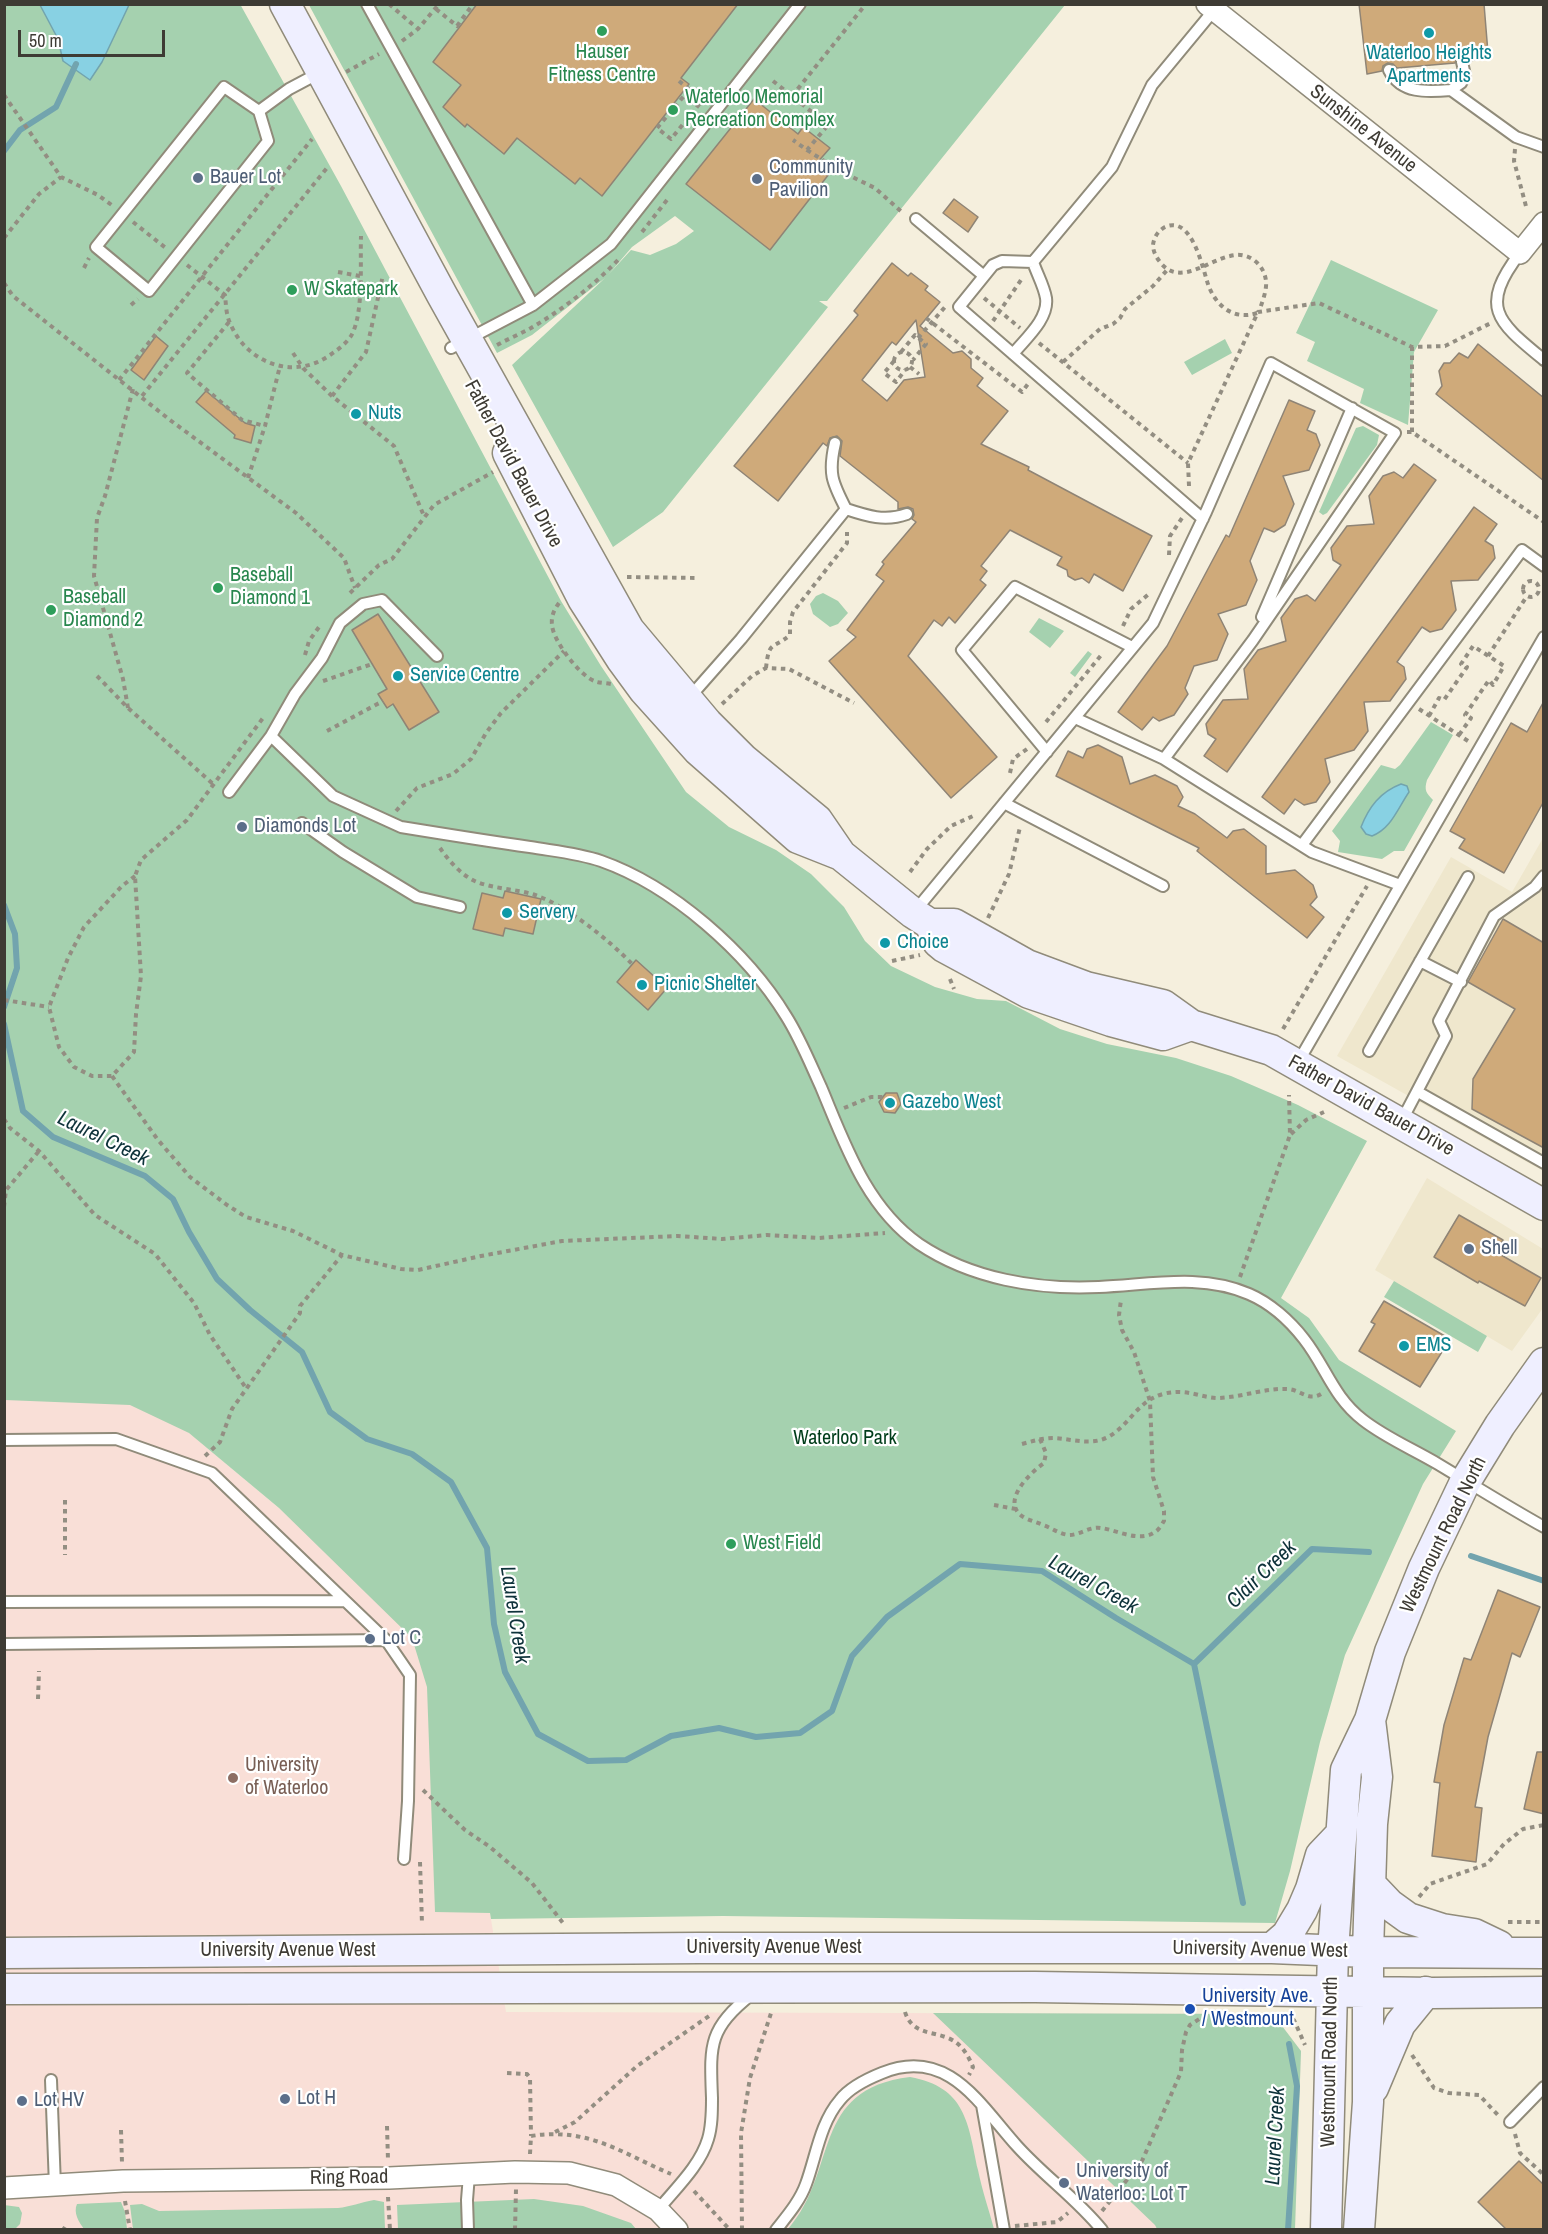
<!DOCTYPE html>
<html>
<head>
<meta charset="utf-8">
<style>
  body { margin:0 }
  #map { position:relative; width:1548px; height:2234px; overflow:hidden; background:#f5efdd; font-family:"Archivo Narrow",sans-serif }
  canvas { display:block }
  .frame { position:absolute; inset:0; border:6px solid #3e3b34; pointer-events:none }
  .scale { position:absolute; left:18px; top:30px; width:147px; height:27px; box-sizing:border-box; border:3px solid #3e3b34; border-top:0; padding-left:8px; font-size:18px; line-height:21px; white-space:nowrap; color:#3e3b34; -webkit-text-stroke:4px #fff; paint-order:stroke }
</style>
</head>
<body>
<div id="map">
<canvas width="1548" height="2234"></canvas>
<div class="frame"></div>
<div class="scale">50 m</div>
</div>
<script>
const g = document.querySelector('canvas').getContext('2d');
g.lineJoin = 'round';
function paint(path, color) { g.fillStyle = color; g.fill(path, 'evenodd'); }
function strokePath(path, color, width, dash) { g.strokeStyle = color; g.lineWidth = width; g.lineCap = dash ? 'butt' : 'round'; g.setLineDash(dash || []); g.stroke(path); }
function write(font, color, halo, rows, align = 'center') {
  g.font = font + ' "Archivo Narrow",sans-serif'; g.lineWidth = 4.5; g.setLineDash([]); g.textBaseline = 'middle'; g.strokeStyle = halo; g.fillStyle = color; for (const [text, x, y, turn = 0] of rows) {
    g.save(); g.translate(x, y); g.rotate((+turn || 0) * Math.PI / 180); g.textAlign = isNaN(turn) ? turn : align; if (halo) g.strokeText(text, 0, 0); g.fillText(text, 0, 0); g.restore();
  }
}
const built = new Path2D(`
  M1543,838V1171L1337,1056L1451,857L1512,892Z
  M1427,1178L1543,1249V1308L1512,1351L1375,1270Z`);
const education = new Path2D(`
  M5,1362L120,1375L433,1637L491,1919L506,2012L1273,2014L1301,2051L1295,2229L5,2230Z`);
const green = new Path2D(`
  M240,4L341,186L561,601L601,666L686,792L729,827L776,850L811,874L844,907L865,941L891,966L935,987L977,999L1006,1001L1060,1029L1107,1044L1176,1058L1231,1076L1298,1105L1367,1141L1281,1298L1309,1318L1339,1360L1456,1431L1423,1484L1345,1655L1320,1742L1290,1871L1275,1923L723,1916L491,1919L490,1913L435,1912L427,1687L412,1638L279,1508L189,1433L130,1405L5,1400V5Z
  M309,5H1065L827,301H819L828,307L663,512L613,547L512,365L605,278L532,335L497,353ZM675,216L694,231L676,244L650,255L631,250L608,275L632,247Z
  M1331,260L1438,310L1414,352L1408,425L1360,403L1364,389L1307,361L1315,342L1296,333Z
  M1225,339L1232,353L1192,375L1184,362Z
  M1363,426L1379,435L1377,445L1327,513L1323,515L1319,512L1356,428Z
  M823,593L838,601L848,613L838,624L830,627L813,614L810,604L816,596Z
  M1039,618L1064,631L1050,648L1029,632Z
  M1088,651L1092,654L1075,677L1070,673Z
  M1431,722L1453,735L1427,780C1424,790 1426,793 1433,800L1404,851H1394L1382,859L1338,852L1340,841L1332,831L1381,765L1395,769L1400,765Z
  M1394,1281L1487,1336L1478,1352L1384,1297Z
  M933,2013L1273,2014L1301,2051L1295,2229H1157L1155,2225Z
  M910,2077C966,2087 968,2123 978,2170C982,2190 989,2210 994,2229H788C839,2171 810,2089 910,2077Z
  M534,2199L583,2206L631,2223L636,2229H398L397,2205Z
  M374,2200L384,2202L385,2229H133L130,2205L142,2204L159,2211L338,2208C350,2207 361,2202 374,2200Z
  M121,2202L125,2212L127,2229H84C79,2222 73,2213 77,2204Z
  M4,2205L19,2207L22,2213L20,2224L15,2229H5Z`);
const water = new Path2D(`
  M40,5H129L102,62L90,80L63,61L58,39Z
  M1401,784L1407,786L1409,792C1398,808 1391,829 1372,836L1366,834L1361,827C1369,807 1380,792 1401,784Z`);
const stream = new Path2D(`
  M4,151L20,130L56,107L76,64
  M4,905L15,934L17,968L4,1007
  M4,1024L23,1111L53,1137L145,1176L173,1199L189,1232L217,1279L250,1310L302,1352L330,1412L367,1439L412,1454L451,1482L487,1548L494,1624L505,1672L538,1734L588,1761L626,1760L671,1736L719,1728L756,1737L800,1733L832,1711L852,1656L887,1617L960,1564L1042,1571L1116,1618L1194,1664L1243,1903
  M1471,1556L1544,1581
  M1194,1664L1312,1549L1369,1552
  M1288,2230L1297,2086L1289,2044`);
const building = new Path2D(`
  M477,4H738L681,78L689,84L602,196L580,178L575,184L517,138L504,154L467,124L465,127L443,107L461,85L433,62Z
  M1359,4H1484L1488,53L1482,59L1469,61L1467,57L1461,55L1457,57L1455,63L1397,68L1393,64L1388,63L1383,66L1382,71L1367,74Z
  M754,99L798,134L803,127L830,148L816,164L829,174L770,250L686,184Z
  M954,199L978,217L968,232L943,213Z
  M892,263L908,276L911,273L928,286L925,290L940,302L920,326L953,353L962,351L971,359V368L983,378L977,386L1008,411L981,444L1029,467L1028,470L1152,536L1123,591L1094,574L1089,583L1082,578L1075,580L1068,576L1067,570L1057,565L1062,557L1010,530L981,566L987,571L980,580L986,585L955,623L949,617L942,626L934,620L908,656L997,757L951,798L829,661L856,637L847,630L884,581L876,575L884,564L882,562L916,522L912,519L914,515L913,509L908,507L898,509V502L840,456L842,441L837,436L830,438L827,446L823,443L778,501L734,466L858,315L854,311ZM916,320L925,377L904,380L887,401L862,380L892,342L896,345Z
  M156,336L168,346L144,380L131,370Z
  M1478,344L1544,398V481L1436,394L1442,386L1439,371L1444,363H1450L1459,353L1468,358Z
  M206,391L245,423L255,426L251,443L234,438L235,435L196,402Z
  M1289,400L1315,411L1307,430L1316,434L1320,445L1309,470L1283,476L1294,504L1285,525L1274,532L1264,528L1250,561L1257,580L1246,605L1218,614L1228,634L1217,660L1194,666L1185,688L1188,694L1174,715L1159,721L1153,717L1142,730L1118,712L1167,646L1226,535L1229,537Z
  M1414,464L1436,480L1227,772L1204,756L1216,739L1208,734L1206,724L1223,700L1248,699L1244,669L1258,650L1286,641L1281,618L1295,599L1307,595L1315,601L1341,565L1333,560L1331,548L1347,526L1374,524L1369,496L1383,476L1394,472L1403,478Z
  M1474,507L1497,524L1485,541L1493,546L1495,558L1478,580L1451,581L1456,610L1442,629L1430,632L1422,627L1397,662L1404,667L1406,679L1390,701L1364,702L1368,731L1354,750L1325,759L1330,782L1316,802L1304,805L1295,799L1284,814L1262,797Z
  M378,614L439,712L409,730L393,704L387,708L378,694L387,689L352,630Z
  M1544,701V801L1504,873L1459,848L1465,839L1450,831L1511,723L1527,732Z
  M1098,745L1122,757L1130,784L1155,775L1177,786L1183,797L1178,806L1195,814L1227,838L1233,831L1244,829L1266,846V874L1295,870L1313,885L1317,897L1310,905L1324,917L1307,938L1197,851L1199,848L1056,776L1068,751L1083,758L1087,749Z
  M505,891L541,899L533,934L505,928L503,936L473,929L482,893L503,898Z
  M1503,919L1544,943V1148L1472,1109L1473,1079L1515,1009L1468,982Z
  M636,960L667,988L648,1010L617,982Z
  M886,1093H897L901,1104L895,1113L884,1112L879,1102Z
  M1459,1215L1503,1240L1496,1252L1541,1278L1525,1306L1479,1281L1478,1283L1434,1257Z
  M1384,1301L1450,1339L1420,1387L1359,1351L1375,1324L1371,1322Z
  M1498,1590L1540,1607L1520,1657L1512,1653L1488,1737L1475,1807L1482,1808L1476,1862L1432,1856L1440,1783L1434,1782L1444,1725L1464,1658L1471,1660Z
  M1537,1752H1544V1814L1524,1809Z
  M1519,2161L1544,2185V2229H1506L1478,2202Z`);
const path = new Path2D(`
  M389,4L418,29
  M436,9L457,26L473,4
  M402,41L418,29L439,4
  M346,72L379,54
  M679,81L702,100
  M773,81L828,125L807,150L793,140
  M689,90L657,128L671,139L710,91
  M4,95L61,177L98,195L113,206
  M792,96L866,4
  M1515,149L1514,161L1527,210
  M807,150L840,171L875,188L904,214
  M133,222L167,249
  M642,232L667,200
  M4,238L39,194L61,177
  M187,265L225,295C226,304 226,315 230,323C246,362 291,380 327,357C336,351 345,345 351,336C364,314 360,263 361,236
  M84,268L89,258
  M338,272L360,276
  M4,283L13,296L170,420L296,513L344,558L355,588
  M984,298L1020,328
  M131,305L138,299
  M1257,313C1233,321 1214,305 1207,281C1202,265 1191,215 1165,227C1158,231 1154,237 1153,245C1153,251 1156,257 1160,262C1179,287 1207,261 1230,256C1247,251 1264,263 1266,281C1267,291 1262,302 1259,312
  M926,318L1022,392L1028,384
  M993,321L1023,277
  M229,322L187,373L242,420L265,426
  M918,338L945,307
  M1039,343L1188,463
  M497,345C508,339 520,334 531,328C562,310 593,286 618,260
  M894 361a9 9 0 1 1 18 0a9 9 0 1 1-18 0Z
  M901,352L915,335L926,344L913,360
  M293,353L303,368L332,396L394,446L424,516
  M894,361L884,373L896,382L905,370
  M1063,362L1100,329L1113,324L1120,318L1125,309L1153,286L1168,269
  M910,367L919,374
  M119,380L312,139
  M142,396L327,168
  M332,396L366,352L383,275
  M1407,432H1412L1544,522
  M1412,432V347
  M248,478L265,426L280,366
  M1189,486L1188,463L1258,312L1319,303L1412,347L1445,346L1491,323
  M1169,555L1170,536L1182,518
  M627,577L699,578
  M1523 589a8 8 0 1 1 16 0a8 8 0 1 1-16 0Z
  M350,593L379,565L392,559L434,505L493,472
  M559,603C554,610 551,616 552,625C553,641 581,678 597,682C601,683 606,683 611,684
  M1123,626L1131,609L1150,593
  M305,655L309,641L319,627
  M1488,656L1527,596
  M766,668C769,640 772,650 790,635V622L793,612L847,543V532
  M97,676L128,708L213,784
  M323,681L372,664
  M722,704L752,676L766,668L789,669L854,703
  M128,708L123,679L94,576L97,518L105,496L133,389
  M1419,709L1468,741
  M1429,716L1439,698L1444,700L1467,667L1461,664L1473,646L1504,666L1493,685L1489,680L1465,715L1471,718L1459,735
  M1046,722L1103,653
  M327,731L383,701
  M1010,773L1013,759L1027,749
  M396,811L417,788L453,774L471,759L486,733L501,713L564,651
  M440,848C449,861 462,876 477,882C495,889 517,889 535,895C567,906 609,940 632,964
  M910,872L927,849L951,826L973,816
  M135,876L122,886L84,927L68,958L49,1007L59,1047L74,1067L92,1076H112L134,1052L136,1014L141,976L135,876L141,860L187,820L263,718
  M988,918L1009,874L1020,827
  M892,961L920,955
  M950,979L954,989
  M4,1000L49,1007
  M1283,1029L1367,886
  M112,1076L158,1140L190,1177L227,1205L246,1217L293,1231L342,1255L401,1269L418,1270L481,1256L562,1241L678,1236L722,1239L767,1235L819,1238L885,1233
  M844,1108L871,1097H883
  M4,1119L10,1128L39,1151L95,1215L155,1254L194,1303L210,1335L246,1388
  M1291,1134L1306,1120L1324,1112
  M4,1207L6,1190L39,1151
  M1240,1277L1290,1135L1289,1095
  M1040,1439L1046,1453L1044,1463C1030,1473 998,1503 1025,1518C1031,1521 1037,1522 1043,1525C1052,1528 1059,1534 1069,1535C1080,1535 1090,1526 1101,1528C1117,1530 1140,1543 1155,1532C1159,1530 1162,1524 1164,1521V1511L1153,1477L1150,1401L1134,1352L1122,1330L1119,1315L1121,1300
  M1022,1444C1033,1441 1043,1438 1054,1438C1072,1439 1091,1446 1108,1437C1134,1423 1139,1392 1179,1392C1193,1392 1205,1398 1219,1398C1242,1397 1265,1388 1287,1389C1300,1389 1308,1402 1321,1394
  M205,1456L220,1442L232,1409L300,1313V1306L342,1255
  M65,1500V1555
  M994,1505L1016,1509
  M38,1699L39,1671
  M423,1790L465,1830L490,1847L532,1883L563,1923
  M420,1862L422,1924
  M1419,1897L1430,1884L1487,1864L1504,1844L1523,1829L1544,1825
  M1508,1922H1544
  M905,2012C912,2034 931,2031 948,2038C961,2043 968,2055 973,2067L969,2075
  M1284,2016L1294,2020L1305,2045
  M1412,2055L1434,2088L1449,2093L1479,2095L1498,2115
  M507,2073L527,2074L530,2078L531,2136
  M387,2126L388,2160
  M121,2130L122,2163
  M555,2132L575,2122L637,2066L709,2016
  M1515,2134L1520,2153L1544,2175
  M530,2154L531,2136C589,2127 621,2153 671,2174
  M694,2191L730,2230
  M388,2197L390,2230
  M125,2201L130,2230
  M1102,2211L1142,2161L1181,2072L1182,2050L1186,2032L1190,2025L1207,2014
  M1015,2226L1057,2222L1068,2213
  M63,2230L65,2227
  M515,2230L516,2189
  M742,2230L741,2133L750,2078L772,2010`);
const lane = new Path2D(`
  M367,4L533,305
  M1462,62L1465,75L1461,83L1451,90L1516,137L1544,147
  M1389,70C1401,94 1427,92 1451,90
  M259,111L224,87L96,247L149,291L268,141L259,111L289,89L321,72
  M916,219L984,276
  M1520,253C1478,308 1498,322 1544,360
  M1033,262L1112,167L1152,85L1214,10
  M451,348L533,305L611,244L800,4
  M1013,354C1025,339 1049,319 1046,298C1044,286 1037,274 1033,262L1002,261L993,265L959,307L1203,519
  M835,443C828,473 832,482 846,509C867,516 885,522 907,514
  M1262,617L1352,408
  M689,698L741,639L846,509
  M1075,718L1164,759L1312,852L1400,885
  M271,736L333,796L401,827C444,834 487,841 530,847C553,851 578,853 601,861C672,886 747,952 786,1016C800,1038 810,1063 821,1087C845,1144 866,1207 919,1244C971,1279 1037,1290 1099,1287C1149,1285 1201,1273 1249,1294C1270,1303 1290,1321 1304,1339C1326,1367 1333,1397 1363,1420C1386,1438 1413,1449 1438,1464C1473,1485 1508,1507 1544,1527
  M1047,752L962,650L1015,587L1132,647
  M229,792L271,736L295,694L322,658L340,623L363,604L382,600L437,656
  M1004,803L1163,886
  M302,823L343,852L417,897L460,907
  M1302,845L1522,550L1544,566
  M915,911L1153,623L1206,512L1271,363L1395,433L1253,640L1164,759
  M1420,961L1461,982
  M1369,1051L1468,877
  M1297,1064L1544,637
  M1418,1092L1544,1163
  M1401,1122L1446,1036L1439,1021L1494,916L1535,887L1544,876
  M4,1440L116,1439L212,1473L386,1640L410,1675L408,1801L404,1859
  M4,1602L345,1601
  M4,1644L386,1640
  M51,2080L55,2186
  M982,2105L1004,2230
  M1510,2122L1544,2087
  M658,2210C675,2189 700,2166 708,2139C712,2126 712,2112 712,2098C710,2045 708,2029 752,1994
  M468,2230L467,2200L469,2175
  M776,2230C787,2216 800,2201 806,2184C816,2157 820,2123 840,2100C850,2087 867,2079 882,2073C948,2046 980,2105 1017,2146C1044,2176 1077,2199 1102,2230`);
const street = new Path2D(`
  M1207,4L1520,253L1544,223
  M4,2188L123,2181L389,2178L515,2172L569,2173L616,2185L658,2210L677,2230`);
const secondary = new Path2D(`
  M285,4L442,295L629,630L707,723L743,759L817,820L841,855L913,913L930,924H954L1027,965L1086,987L1163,1005L1191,1025L1271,1050L1544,1205
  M508,453L583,599L622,660L644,690L698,750L798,838L841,855
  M930,924L938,942L944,947L1029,993L1111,1021L1163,1035L1191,1025
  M1371,1885L1390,1905L1408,1918L1442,1929L1474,1934L1499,1946
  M1272,1948L1287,1935L1302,1910L1311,1889L1321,1855L1340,1835
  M4,1953L699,1948H1272L1368,1952L1544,1953
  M4,1989L1035,1987L1432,1993L1544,1992
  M1373,2088L1400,2024L1426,1992
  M1326,2230L1333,1950L1346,1770L1370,1720L1390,1652L1424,1568L1465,1482L1500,1425L1544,1363
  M1359,2230L1368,2102V1952L1372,1824L1377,1777L1370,1720`);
const markers = [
  [602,31,6,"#2e9e5b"],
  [1429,33,6,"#0f9aa8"],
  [673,110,6,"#2e9e5b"],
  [198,178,6,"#5c6f8a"],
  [757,179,6,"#5c6f8a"],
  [292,290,6,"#2e9e5b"],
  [356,414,6,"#0f9aa8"],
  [218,588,6,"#2e9e5b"],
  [51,610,6,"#2e9e5b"],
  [398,676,6,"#0f9aa8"],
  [242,827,6,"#5c6f8a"],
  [507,913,6,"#0f9aa8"],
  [885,943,6,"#0f9aa8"],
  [642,985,6,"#0f9aa8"],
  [890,1103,6,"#0f9aa8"],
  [1469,1249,6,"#5c6f8a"],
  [1404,1346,6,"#0f9aa8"],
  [731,1544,6,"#2e9e5b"],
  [370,1639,6,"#5c6f8a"],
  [233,1778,6,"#8d6e63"],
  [1190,2009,6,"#1a4fb4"],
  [285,2099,6,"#5c6f8a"],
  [22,2101,6,"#5c6f8a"],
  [1064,2183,6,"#5c6f8a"]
];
const leisureNames = [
  ["Hauser",602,53,"center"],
  ["Fitness Centre",602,76,"center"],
  ["Waterloo Memorial",685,98],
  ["Recreation Complex",685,121],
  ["W Skatepark",304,290],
  ["Baseball",230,576],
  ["Diamond 1",230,599],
  ["Baseball",63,598],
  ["Diamond 2",63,621],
  ["West Field",743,1544]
];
const cultureNames = [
  ["Waterloo Heights",1429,54,"center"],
  ["Apartments",1429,77,"center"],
  ["Nuts",368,414],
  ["Service Centre",410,676],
  ["Servery",519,913],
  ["Choice",897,943],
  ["Picnic Shelter",654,985],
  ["Gazebo West",902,1103],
  ["EMS",1416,1346]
];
const streetNames = [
  ["Sunshine Avenue",1363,129,38],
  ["Father David Bauer Drive",513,464,62],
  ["Father David Bauer Drive",1371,1106,29],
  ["Westmount Road North",1444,1535,-64],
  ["University Avenue West",774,1948],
  ["University Avenue West",1260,1950,1],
  ["University Avenue West",288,1951],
  ["Westmount Road North",1330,2062,-89],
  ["Ring Road",349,2178,-1]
];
const serviceNames = [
  ["Community",769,168],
  ["Pavilion",769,191],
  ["Bauer Lot",210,178],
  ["Diamonds Lot",254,827],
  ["Shell",1481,1249],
  ["Lot C",382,1639],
  ["Lot H",297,2099],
  ["Lot HV",34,2101],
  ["University of",1076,2172],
  ["Waterloo: Lot T",1076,2195]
];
const parkNames = [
  ["Waterloo Park",845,1439]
];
const educationNames = [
  ["University",245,1766],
  ["of Waterloo",245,1789]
];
const transitNames = [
  ["University Ave.",1202,1997],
  ["/ Westmount",1202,2020]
];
const waterNames = [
  ["Laurel Creek",103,1139,26],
  ["Clair Creek",1262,1575,-44],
  ["Laurel Creek",1093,1585,29],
  ["Laurel Creek",514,1615,81],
  ["Laurel Creek",1276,2136,-87]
];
paint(built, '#efe7cd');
paint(education, '#f9dfd7');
paint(green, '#a5d1af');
paint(water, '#88d1e3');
strokePath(water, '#72a4ae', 1.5);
strokePath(stream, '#72a4ae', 6);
paint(building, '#cfaa7a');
strokePath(building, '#8f8475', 1.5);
strokePath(lane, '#908b7a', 14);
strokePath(street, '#908b7a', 24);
strokePath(secondary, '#908b7a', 33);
strokePath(path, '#938e82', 4, [4.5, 4.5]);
strokePath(lane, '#fff', 10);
strokePath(street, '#fff', 21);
strokePath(secondary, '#efefff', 30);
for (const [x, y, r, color] of markers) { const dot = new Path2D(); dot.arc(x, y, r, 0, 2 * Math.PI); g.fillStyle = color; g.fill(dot); strokePath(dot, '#fff', 2); }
write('20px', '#27864d', '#fff', leisureNames, 'left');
write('20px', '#0d838f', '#fff', cultureNames, 'left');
write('20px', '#3e3b34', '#fff', streetNames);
write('20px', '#4e5e75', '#fff', serviceNames, 'left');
write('20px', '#003d1a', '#fff', parkNames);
write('20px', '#785e54', '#fff', educationNames, 'left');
write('20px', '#164399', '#fff', transitNames, 'left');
write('italic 21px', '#0e323a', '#fff', waterNames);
</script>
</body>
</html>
